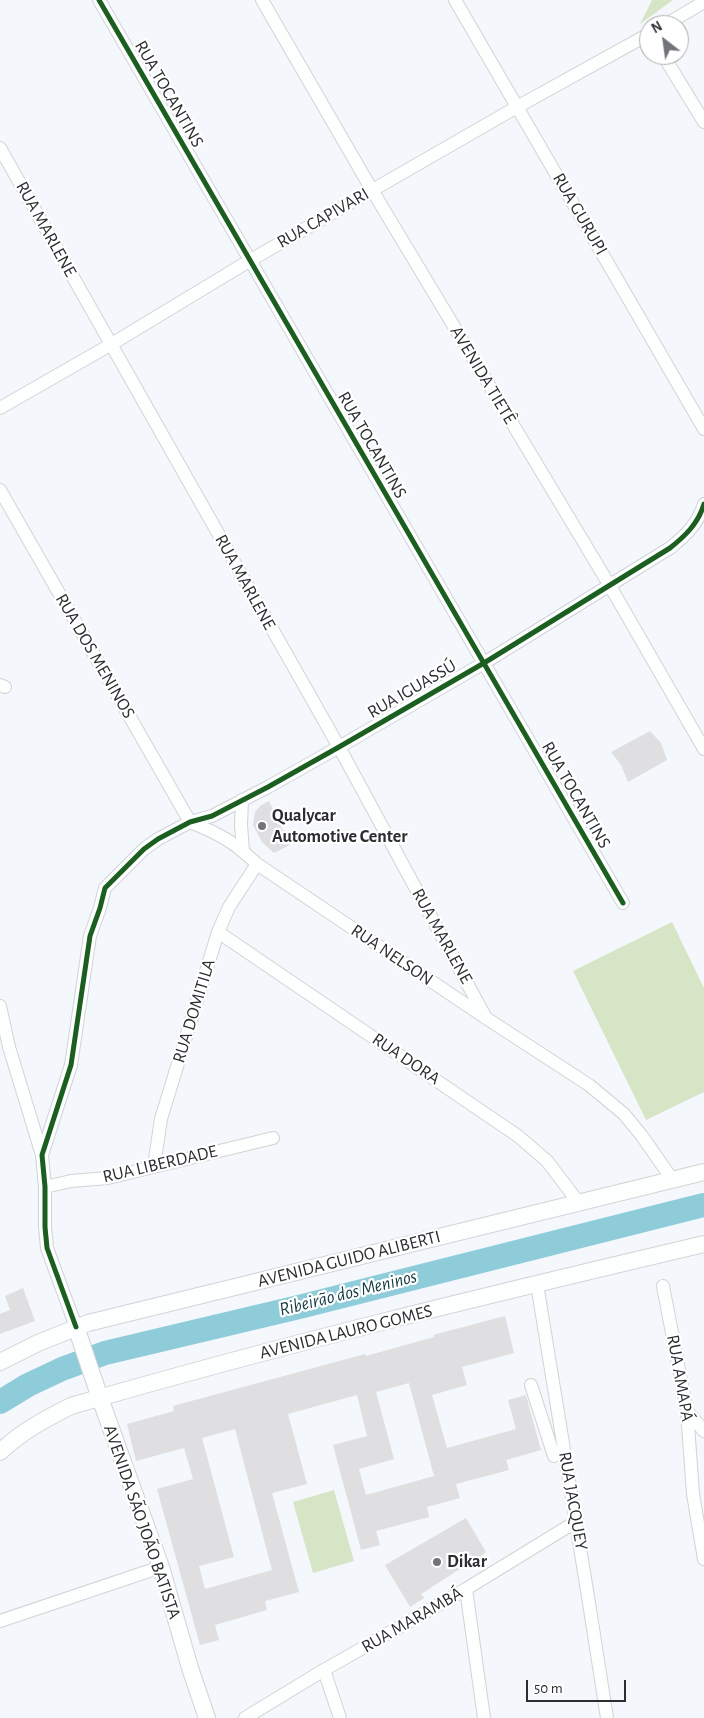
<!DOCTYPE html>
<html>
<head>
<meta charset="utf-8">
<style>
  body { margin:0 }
  #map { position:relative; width:704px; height:1718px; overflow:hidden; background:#f4f7fb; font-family:"Alegreya Sans",sans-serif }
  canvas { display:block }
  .north { position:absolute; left:639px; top:15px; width:50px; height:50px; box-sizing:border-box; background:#fff; border:1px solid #aaabad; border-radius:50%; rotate:330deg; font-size:14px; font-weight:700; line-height:20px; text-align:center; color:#2b2d31 }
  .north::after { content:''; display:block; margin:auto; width:18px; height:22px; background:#717478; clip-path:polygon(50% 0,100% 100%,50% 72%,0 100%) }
  .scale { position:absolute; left:526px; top:1680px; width:100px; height:22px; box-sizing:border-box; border:2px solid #2b2d31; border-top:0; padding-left:6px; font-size:15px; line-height:18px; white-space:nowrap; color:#2b2d31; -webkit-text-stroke:4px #fff; paint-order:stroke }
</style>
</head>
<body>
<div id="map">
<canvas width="704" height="1718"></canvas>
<div class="north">N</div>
<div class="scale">50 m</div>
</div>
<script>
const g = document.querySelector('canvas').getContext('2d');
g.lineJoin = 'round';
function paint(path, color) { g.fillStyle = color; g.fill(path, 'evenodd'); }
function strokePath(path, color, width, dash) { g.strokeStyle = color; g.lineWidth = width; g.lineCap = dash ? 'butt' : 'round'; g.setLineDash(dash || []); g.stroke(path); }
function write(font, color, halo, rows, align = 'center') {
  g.font = font + ' "Alegreya Sans",sans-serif'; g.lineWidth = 4.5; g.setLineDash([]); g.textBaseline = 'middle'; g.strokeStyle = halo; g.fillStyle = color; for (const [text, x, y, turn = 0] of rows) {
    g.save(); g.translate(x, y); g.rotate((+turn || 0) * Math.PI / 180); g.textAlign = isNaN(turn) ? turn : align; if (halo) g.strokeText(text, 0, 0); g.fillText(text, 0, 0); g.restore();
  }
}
const green = new Path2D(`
  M652,0H673L640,24Z
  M672,922L704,988V1092L646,1120L573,971Z
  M334,1490L354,1561L313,1573L293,1502Z`);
const river = new Path2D(`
  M0,1402L28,1385L62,1369L105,1353L299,1307L704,1205`);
const building = new Path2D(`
  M650,731L661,743L667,760L628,782L621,765L611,752Z
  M269,801L290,845L274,853L262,842L253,825L255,812L260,806Z
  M23,1288L35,1321L0,1334V1314L10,1310L5,1296Z
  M505,1316L514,1353L462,1367L467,1385L432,1395L447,1448L516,1429L508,1400L526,1395L541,1450L506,1460L509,1470L456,1484L460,1498L427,1507L429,1517L376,1531L380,1545L361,1550L333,1445L367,1436L357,1395L288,1414L307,1484L272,1493L299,1592L265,1601L267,1610L215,1625L219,1640L200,1645L157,1489L193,1479L184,1448L136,1461L127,1424L174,1411L173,1406L365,1354L366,1356L434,1337L433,1335ZM409,1383L434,1476L366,1495L359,1469L394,1459L376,1392ZM235,1429L272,1570L205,1589L199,1566L234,1557L202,1438Z
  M466,1518L486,1552L481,1556L485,1561L473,1569L469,1563L421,1594L424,1598L410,1607L385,1565Z`);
const minor = new Path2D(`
  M99,0L623,903
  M262,0L372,190L610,586L704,749
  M455,0L704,429
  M665,25L704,2
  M663,55L704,122
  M0,148L339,747L486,1018
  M0,408L110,345L249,261L517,107L649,34
  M0,490L190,822
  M0,685L5,687
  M242,800L241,825L243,851
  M190,822C220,834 234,842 257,864L486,1018L589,1085L624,1114L642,1136L672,1179
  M218,932L518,1136L547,1161L579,1203
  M0,1006L9,1047L42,1155
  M154,1166L161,1119L218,932L229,907L257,864
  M45,1187L71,1181L108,1178L273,1138
  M537,1284C560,1428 585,1573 607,1718
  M663,1286L687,1411L693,1494L704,1559
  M76,1327L47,1248L45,1227V1187L42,1155L71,1065L90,936L100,908L105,888L144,849L158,839L190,822L212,816L268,787L339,747L484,663L670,548C685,536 698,524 704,504
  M531,1385L554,1456
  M687,1411L704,1431
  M466,1589L484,1718
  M0,1621L161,1567
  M324,1670L340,1718
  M245,1718L324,1670L466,1589L577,1521`);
const major = new Path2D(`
  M76,1327L100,1398L161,1567L190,1668L207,1718
  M0,1362L38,1343L88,1323L704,1172
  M0,1452C21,1432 45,1419 71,1406C280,1345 492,1294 704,1244`);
const cycleway = new Path2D(`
  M99,0L623,903
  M76,1327L47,1248L45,1227V1187L42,1155L71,1065L90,936L100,908L105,888L144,849L158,839L190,822L212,816L268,787L339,747L484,663L670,548C685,536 698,524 704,504`);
const markers = [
  [262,826,5,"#717478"],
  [437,1562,5,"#717478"]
];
const streetNames = [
  ["RUA TOCANTINS",169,94,60],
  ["RUA GURUPI",580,214,60],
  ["RUA CAPIVARI",323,218,-30],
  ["RUA MARLENE",46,229,61],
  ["AVENIDA TIETÊ",483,375,59],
  ["RUA TOCANTINS",372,445,60],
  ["RUA MARLENE",245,582,61],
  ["RUA DOS MENINOS",95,656,60],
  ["RUA IGUASSÚ",412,689,-30],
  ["RUA TOCANTINS",576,795,60],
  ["RUA MARLENE",442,936,61],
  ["RUA NELSON",392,955,34],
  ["RUA DOMITILA",194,1011,-73],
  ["RUA DORA",406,1059,34],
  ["RUA LIBERDADE",160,1164,-13],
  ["AVENIDA GUIDO ALIBERTI",349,1259,-14],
  ["AVENIDA LAURO GOMES",346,1332,-14],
  ["RUA AMAPÁ",680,1378,80],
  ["RUA JACQUEY",573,1501,80],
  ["AVENIDA SÃO JOÃO BATISTA",142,1522,71],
  ["RUA MARAMBÁ",412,1620,-30]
];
const poiNames = [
  ["Qualycar",272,816],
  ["Automotive Center",272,837],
  ["Dikar",447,1562]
];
const waterNames = [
  ["Ribeirão dos Meninos",348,1293,-14]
];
paint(green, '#d7e5c7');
strokePath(river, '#8eccd9', 24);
paint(building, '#dfdee0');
strokePath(minor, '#d1d3d7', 14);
strokePath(major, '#d1d3d7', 18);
strokePath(minor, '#fdfefe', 12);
strokePath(major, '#fdfefe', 16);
strokePath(cycleway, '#1b5e20', 5);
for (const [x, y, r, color] of markers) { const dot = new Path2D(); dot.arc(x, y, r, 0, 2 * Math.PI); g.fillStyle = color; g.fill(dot); strokePath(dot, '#fff', 2); }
write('18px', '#2b2d31', '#fff', streetNames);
write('bold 18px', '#2b2d31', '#fff', poiNames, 'left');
write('italic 19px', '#133c43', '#fff', waterNames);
</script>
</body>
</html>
